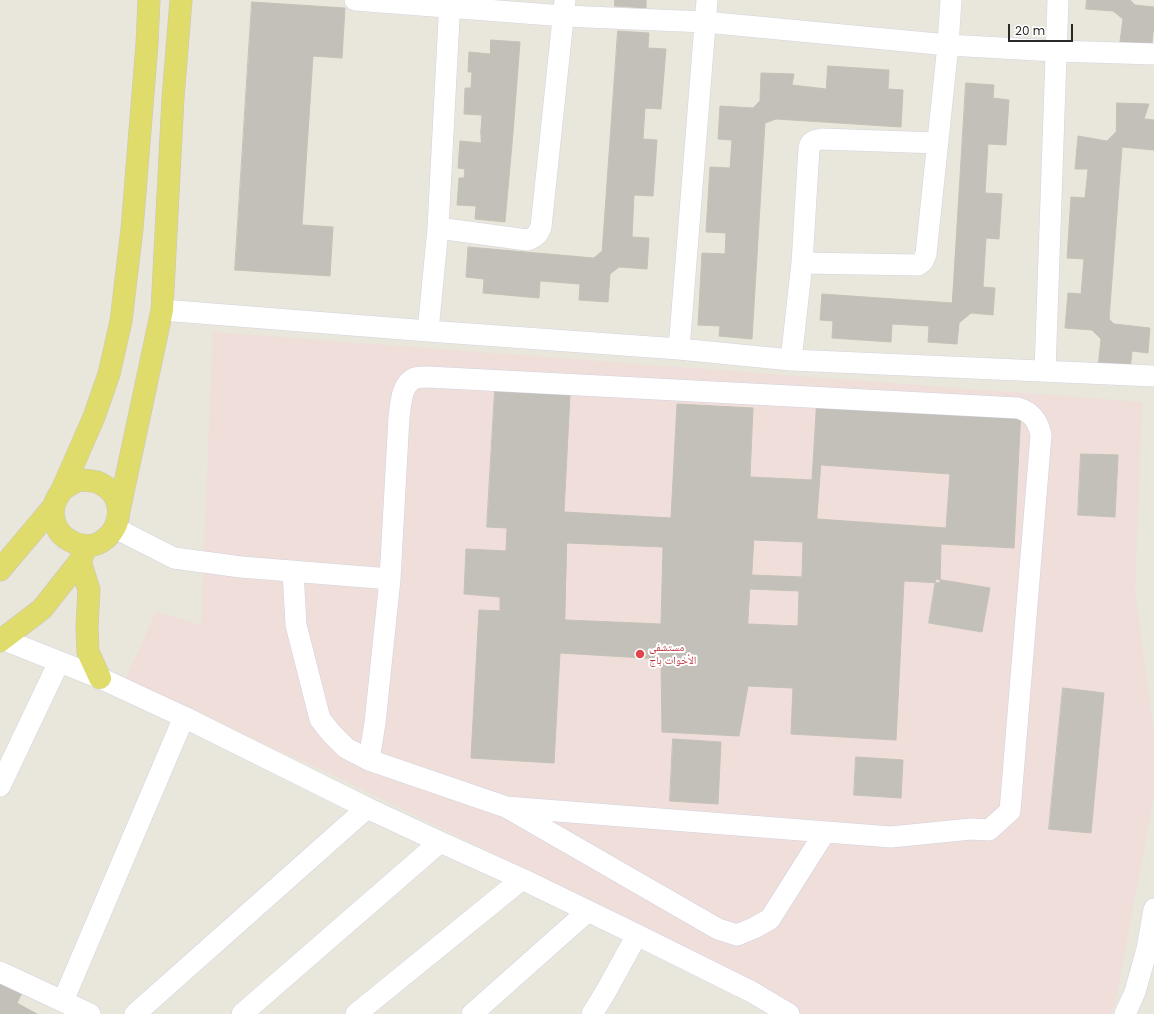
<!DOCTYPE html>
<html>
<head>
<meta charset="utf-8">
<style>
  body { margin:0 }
  #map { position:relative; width:1154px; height:1014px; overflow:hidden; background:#e9e6dc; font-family:Poppins,sans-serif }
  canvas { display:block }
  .scale { position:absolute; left:1008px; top:24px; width:65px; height:18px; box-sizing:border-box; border:2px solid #292929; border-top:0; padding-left:5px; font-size:12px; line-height:14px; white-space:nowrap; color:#292929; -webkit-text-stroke:3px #fff; paint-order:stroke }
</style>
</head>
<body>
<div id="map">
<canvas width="1154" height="1014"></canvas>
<div class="scale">20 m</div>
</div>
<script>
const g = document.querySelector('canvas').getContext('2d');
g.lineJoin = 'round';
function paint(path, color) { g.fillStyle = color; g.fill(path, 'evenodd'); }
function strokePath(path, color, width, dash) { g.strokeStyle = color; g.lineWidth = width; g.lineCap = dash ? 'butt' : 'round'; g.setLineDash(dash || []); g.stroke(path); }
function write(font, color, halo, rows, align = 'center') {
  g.font = font + ' Poppins,"Noto Naskh Arabic",sans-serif'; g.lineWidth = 4; g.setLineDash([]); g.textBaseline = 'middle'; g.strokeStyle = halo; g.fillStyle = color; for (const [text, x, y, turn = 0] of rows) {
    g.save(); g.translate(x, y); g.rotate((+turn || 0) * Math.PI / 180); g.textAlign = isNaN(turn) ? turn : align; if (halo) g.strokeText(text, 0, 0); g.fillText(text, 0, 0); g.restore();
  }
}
const medical = new Path2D(`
  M213,332L1142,402L1135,591L1154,734V795L1115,1005L1111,1014H800L674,942L325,771L124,683L156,612L201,625Z`);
const building = new Path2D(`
  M615,0H646V8L615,6Z
  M1087,0H1130L1135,5L1154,7V32H1153L1151,53L1119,49L1123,19L1113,11L1086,9Z
  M252,2L345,8L342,58L313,56L302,225L333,227L330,276L235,270Z
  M618,31L649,33L648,48L666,49L661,109L645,108L643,139L657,140L653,196L634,195L632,237L649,238L647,269L619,267L610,274L608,302L579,300L580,284L540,281L539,298L483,293L484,279L466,277L468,247L594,258L602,251Z
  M491,40L520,42L513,133L481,130L482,115L464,114L465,88H471L472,72H468L469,52L490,54Z
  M828,66L889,70L888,89L903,90L901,127L776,119L765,123L752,339L719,336L720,326L698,325L702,253L725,254L726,233L706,232L710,167L730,168L732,140L718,139L720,106L753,108L760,101L761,73L794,74L792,85L826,89Z
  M966,83L994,85L993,98L1009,100L1006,145L988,144L985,193L1002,194L999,239L986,238L983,287L995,288L993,315L971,313L959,323L957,344L928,342L929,326L892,324L891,342L832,338L833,321L820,320L822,294L952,303Z
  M1117,103L1149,104L1144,119L1154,120V150L1122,147L1109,319L1114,324L1150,328L1148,353L1132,351L1130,372L1098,368L1101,339L1092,330L1065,328L1068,293L1081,294L1084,259L1067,258L1071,197L1085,198L1088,169H1075L1078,136L1107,141L1116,132Z
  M481,130L513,133L505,222L475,219L476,206L457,205L459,178H464L465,169L458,168L460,141L481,143Z
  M495,390L570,395L564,512L671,518L677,404L753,408L750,477L812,480L817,397L1021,409L1014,548L941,544L940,583L904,581L896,740L791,734L793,688L748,686L739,736L662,732L661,659L560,653L554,763L471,758L479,610L500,611V597L464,594L466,549L506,551L507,528L487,527ZM821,465L950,474L946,528L817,519ZM754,540L803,542L802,577L752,575ZM567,543L663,547L661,624L565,620ZM750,589L799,591L798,626L748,624Z
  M1081,454L1118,455L1115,517L1078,515Z
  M936,579L990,588L982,632L929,623Z
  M1063,688L1104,693L1091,833L1049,829Z
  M673,739L721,742L718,804L670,801Z
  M856,757L903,760L901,798L854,795Z
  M0,975L24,989L17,1003L37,1014H0Z`);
const minor = new Path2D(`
  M355,0L564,16L705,22L948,45L1055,51L1154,54
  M438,228L527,240C535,238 538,234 541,227L565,0
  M802,263L918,265L923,261L926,254L948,45L951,0
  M162,310L428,331L679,349L791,360L1154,376
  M428,331L438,228L450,0
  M679,349L707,0
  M791,360L802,263L809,148C810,141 816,140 822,139L938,143
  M1045,371L1058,0
  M115,528L174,558L241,567L390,579
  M293,571L296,625L320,719L331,733L346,748L369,760L506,807L718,929L737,935L754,928L770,919L825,832
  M2,639L100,678L184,717L367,808L440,842L522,879L625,929L752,992L789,1014
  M369,760L375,723L390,579L399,417C401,404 401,384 415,378C419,377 424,377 428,377L1018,408C1032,412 1038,421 1041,435L1010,811L989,830L971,829L891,837L506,807
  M0,786L59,662
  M0,972L90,1014
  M63,1001L184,717
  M135,1014L367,808
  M242,1014L440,842
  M356,1014L522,879
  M472,1014L588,911
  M592,1014L605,993L637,935
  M1125,1014L1135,992L1147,949L1154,909`);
const major = new Path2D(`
  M62,490C68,486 74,481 81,480C86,480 92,481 97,482C125,493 125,527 101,542C91,548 78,546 69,540C57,534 51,519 54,506C55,500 59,495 62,490L94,417L109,374L121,321L132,229L147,44L149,0
  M119,511L162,310L173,98L181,0
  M80,561L89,590L87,626L88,652L100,678
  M0,570L54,506
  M0,641L42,609L80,561L87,546`);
const markers = [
  [640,654,5,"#e0444e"]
];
const healthNames = [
  ["مستشفى",649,648],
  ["الأخوات باج",649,661]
];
paint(medical, '#efdeda');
paint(building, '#c2c0b8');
strokePath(building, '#c4c2b6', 1);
strokePath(minor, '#d2d2e0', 22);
strokePath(major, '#c7c7c7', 23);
strokePath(minor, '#fff', 21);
strokePath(major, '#dfdc6b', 22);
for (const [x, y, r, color] of markers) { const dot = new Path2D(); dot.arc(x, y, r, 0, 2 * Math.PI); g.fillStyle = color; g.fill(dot); strokePath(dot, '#fff', 1.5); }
write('11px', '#be3a42', '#fff', healthNames, 'left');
</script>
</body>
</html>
